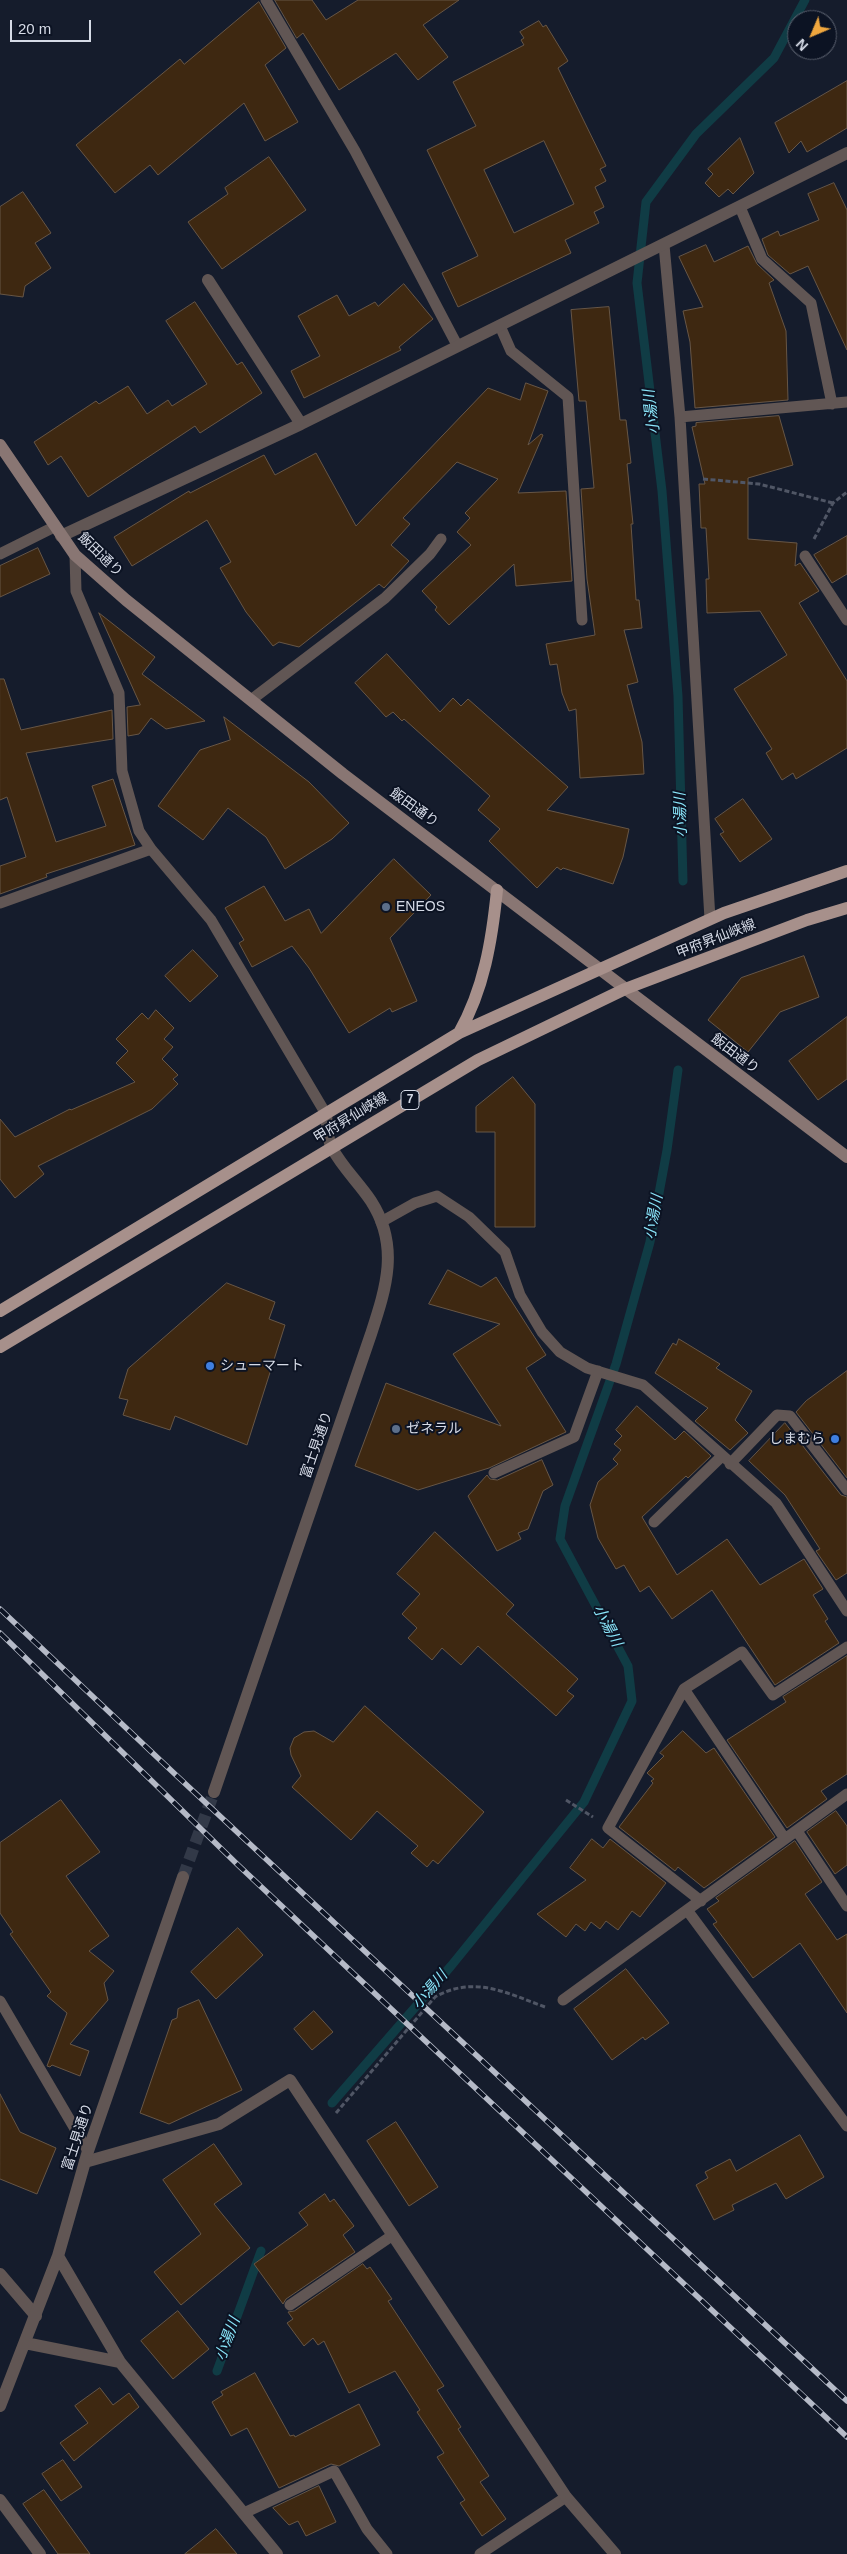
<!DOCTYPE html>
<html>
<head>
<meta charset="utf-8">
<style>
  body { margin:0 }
  #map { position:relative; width:847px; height:2554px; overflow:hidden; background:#151c2c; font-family:Helvetica,sans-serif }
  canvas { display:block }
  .north { position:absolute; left:787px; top:10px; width:50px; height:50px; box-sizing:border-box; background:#0c1323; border:1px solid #5d6371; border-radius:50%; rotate:225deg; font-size:14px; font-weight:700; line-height:20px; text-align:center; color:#d6dbe7 }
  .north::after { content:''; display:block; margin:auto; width:18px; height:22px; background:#f0a73e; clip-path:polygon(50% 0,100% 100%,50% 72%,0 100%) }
  .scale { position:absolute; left:10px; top:20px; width:81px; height:22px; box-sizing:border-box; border:2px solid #d6dbe7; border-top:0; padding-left:6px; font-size:15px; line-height:18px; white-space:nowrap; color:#d6dbe7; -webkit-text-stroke:4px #0c1323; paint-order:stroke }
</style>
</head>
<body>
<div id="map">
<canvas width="847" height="2554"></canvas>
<div class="north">N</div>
<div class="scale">20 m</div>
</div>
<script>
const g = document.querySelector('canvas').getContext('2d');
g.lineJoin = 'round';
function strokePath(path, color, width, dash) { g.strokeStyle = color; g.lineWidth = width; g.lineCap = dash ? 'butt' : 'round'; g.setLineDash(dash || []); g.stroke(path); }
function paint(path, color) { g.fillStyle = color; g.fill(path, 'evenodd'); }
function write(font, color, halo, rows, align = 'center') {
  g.font = font + ' Helvetica,"Noto Sans JP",sans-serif'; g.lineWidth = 4; g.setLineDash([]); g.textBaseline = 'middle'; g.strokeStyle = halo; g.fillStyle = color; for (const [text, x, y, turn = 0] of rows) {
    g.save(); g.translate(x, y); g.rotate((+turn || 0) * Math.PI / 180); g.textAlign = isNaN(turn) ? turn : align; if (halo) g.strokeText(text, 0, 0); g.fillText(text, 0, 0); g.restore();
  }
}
const stream = new Path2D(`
  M683,881L678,696L662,491L637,283L646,202L696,134L774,58L805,0
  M332,2103L451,1966L584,1802L632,1701L628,1666L560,1539L565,1506L616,1364L650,1242L667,1150L678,1070
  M217,2371L261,2251`);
const building = new Path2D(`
  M275,0H312L326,20L358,0H459L423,25L448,57L418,80L396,53L339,90L303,33L297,38Z
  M259,2L286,48L265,65L298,122L265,141L244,103L158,175L150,165L115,193L76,145L180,59L184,64Z
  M539,21L543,27L546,25L568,61L558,68L606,166L600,169L606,181L595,187L604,207L594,212L599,223L565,240L571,253L458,307L442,273L478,256L427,150L476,126L453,82L524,45L521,40L524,38L520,32ZM544,141L574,204L514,233L484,170Z
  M847,81V128L807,152L801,141L789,153L775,123Z
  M740,138L754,173L733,194L728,189L719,197L705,183L713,174L708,169Z
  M269,157L306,210L222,269L188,222L228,194L225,188Z
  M834,183L847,210V350L808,266L790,274L768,255L762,239L778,231L780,236L819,220L808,194Z
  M23,192L51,233L35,243L51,268L25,286L23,297L0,294V207Z
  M706,245L714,262L748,246L757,264L774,280L769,283L786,331L788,400L695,408L690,342L683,311L703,307L679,257Z
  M404,284L433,319L399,347L401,350L304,398L291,371L320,356L298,316L337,295L349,316L375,302L378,306Z
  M195,302L237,365L242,362L262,393L200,433L195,426L88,497L61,456L48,465L34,442L96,401L99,404L128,386L147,414L168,400L172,406L207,384L166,321Z
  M609,307L620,420H626L631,463L627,464L633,524H631L636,600H639L642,628L624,630L638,682L627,685L642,742L644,774L580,778L576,709L569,711L562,693L557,664L550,665L546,644L595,635L587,579L581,489L594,488L586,401H579L571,310Z
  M526,383L548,391L528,445L541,434L543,435L518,493L566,491L572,581L516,586L514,564L449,625L435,610L437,607L422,591L471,545L457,532L470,518L465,513L498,479L457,462L403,518L410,524L391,545L409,561L384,588L379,584L299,647L279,642L273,646L246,612L220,568L231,562L207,520L132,566L114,537L189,491L190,493L264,455L275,475L316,453L356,526L488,388L520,400Z
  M779,416L793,465L748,478V539L797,543L795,566L800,563L819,591L799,603L847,681V748L796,779L793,773L782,780L766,753L772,749L734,689L787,655L760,611L707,613L706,579H709L706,528H701L699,484H705L692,427L696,426V423Z
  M847,536V574L832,583L814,555Z
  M38,548L50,574L0,597V566Z
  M99,613L155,657L142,674L205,721L166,729L151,718L139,734L128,736L127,707L140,705Z
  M387,654L440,712L453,698L461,706L468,699L568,787L547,810L629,829L623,857L613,884L563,868L561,870L557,867L537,888L489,841L500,829L478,810L490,796L404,719L402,721L393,712L386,717L355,683Z
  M0,679H4L21,730L112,710L113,739L26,753L56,842L106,826L92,786L113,779L135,845L46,874L47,877L0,894V866L26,857L7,797L0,800Z
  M224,717L309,782L349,823L332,839L285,869L266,837L228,808L203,840L158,806L200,750L230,740Z
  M743,799L772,839L740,862L720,834L724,832L715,819Z
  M394,859L431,895L390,938L417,1001L392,1012L390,1008L349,1033L309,968L292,946L252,967L239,943L244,940L225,908L264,886L285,921L309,909L321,933Z
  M193,950L218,976L190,1002L165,976Z
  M804,956L819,997L780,1012L748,1052L708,1020L741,978Z
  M156,1010L174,1028L164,1039L173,1047L162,1059L178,1075L173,1079L178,1084L152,1109L38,1166L44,1174L15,1198L0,1179V1119L15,1137L70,1109L71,1110L135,1082L116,1063L128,1051L116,1039L142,1013L148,1019Z
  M847,1017V1079L818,1100L789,1061Z
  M513,1077L535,1104V1227H495V1132H476V1107Z
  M448,1270L481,1287L496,1277L546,1355L526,1368L566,1432L489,1468L418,1490L355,1466L386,1383L501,1426L453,1354L500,1324L429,1304Z
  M227,1283L275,1302L269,1319L285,1325L247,1445L175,1416L170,1430L123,1415L128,1400L119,1398L128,1369Z
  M679,1339L720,1364L716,1368L752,1391L735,1420L748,1433L730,1450L695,1421L708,1408L655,1373L673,1343L676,1345Z
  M847,1371V1478L796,1412L806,1401Z
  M637,1406L675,1440L684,1431L711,1456L688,1478L686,1476L642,1517L677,1575L727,1539L760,1585L804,1559L823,1589L813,1595L828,1619L825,1621L839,1643L775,1685L712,1590L672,1619L649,1586L640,1592L624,1565L616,1569L598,1538L590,1505L598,1482L618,1464L613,1459L621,1450L614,1444L622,1436L616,1430Z
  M785,1423L841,1495L847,1497V1573L836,1580L816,1551L820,1549L785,1495L749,1461Z
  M542,1460L553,1485L543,1491L528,1529L518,1533L521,1539L497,1551L468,1496L487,1475L490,1479L497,1480Z
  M435,1532L514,1605L506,1614L578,1679L567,1691L574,1696L556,1716L478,1646L461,1665L442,1648L432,1660L408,1638L417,1628L402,1614L420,1594L397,1574Z
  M847,1656V1774L821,1791L827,1799L787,1828L727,1740L786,1702L783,1697Z
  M365,1706L484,1812L438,1864L433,1860L427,1867L411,1853L418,1846L377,1811L351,1840L292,1787L301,1776L291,1755L290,1748L294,1738L304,1732L314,1731L333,1742Z
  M683,1731L706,1753L714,1748L775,1837L704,1888L678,1867L675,1871L619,1827L653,1783L651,1781L654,1779L647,1773L664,1756L660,1753Z
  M61,1800L100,1852L66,1876L109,1936L89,1951L114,1971L104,1983L108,2000L70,2044L89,2051L80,2076L52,2065L50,2067L47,2066L67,2013L47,1996L51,1992L10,1934L13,1932L0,1913V1843Z
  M836,1811L847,1826V1865L835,1874L807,1832Z
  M592,1839L603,1848L610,1839L666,1883L640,1917L632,1911L618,1930L606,1921L600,1929L591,1922L585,1931L576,1924L566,1937L537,1914L586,1880L570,1868Z
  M795,1841L822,1882L805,1894L837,1940L847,1934V2013L800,1943L753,1978L713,1924L717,1922L707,1909L719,1901L716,1898Z
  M238,1928L263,1955L216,1999L191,1972Z
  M626,1969L669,2023L645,2040L643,2037L612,2060L574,2009Z
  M199,2000L242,2090L169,2124L140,2113L172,2020L177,2018L178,2009Z
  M314,2011L333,2032L312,2050L294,2029Z
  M0,2094L20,2132L56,2148L37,2194L0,2179Z
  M396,2122L438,2187L409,2206L367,2141Z
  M800,2135L824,2177L786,2199L776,2183L732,2205L734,2210L714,2220L696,2185L708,2178L705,2172L730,2159L736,2171Z
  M214,2144L242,2184L214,2204L250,2248L181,2305L154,2272L201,2234L163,2180Z
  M325,2194L330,2202L334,2199L354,2226L343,2235L355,2252L286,2299L283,2304L254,2264L308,2225L299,2213Z
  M363,2264L367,2269L370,2267L392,2299L388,2301L444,2386L437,2390L461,2427L458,2429L489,2476L480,2482L506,2519L482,2536L460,2503L465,2500L437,2457L444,2453L417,2412L420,2410L395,2371L349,2393L324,2341L318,2345L313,2338L304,2346L287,2323L293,2319L288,2312L294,2311Z
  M178,2311L209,2349L173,2379L141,2341Z
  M255,2373L290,2436L294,2435L295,2437L359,2404L380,2445L339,2466L331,2464L279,2488L247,2428L231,2436L212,2402L223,2395L221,2392Z
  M100,2388L113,2405L129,2393L139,2407L74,2461L60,2443L88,2423L75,2406Z
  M63,2460L82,2487L61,2501L42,2474Z
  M319,2486L336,2522L306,2536L298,2521L289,2525L273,2508Z
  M44,2490L90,2554H58L23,2504Z
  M216,2529L237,2554H185Z`);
const tertiaryTunnel = new Path2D(`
  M183,1877L214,1792`);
const path = new Path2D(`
  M703,479L759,484L833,503
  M814,539L833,503L847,492
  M566,1800L593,1817
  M336,2113L435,1997C474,1975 507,1993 545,2007`);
const service = new Path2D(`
  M266,0L355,151L457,345
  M740,207L762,259L811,303L832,404
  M664,245L680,417L710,919
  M500,326L511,351L568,397L582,620
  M680,417L847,402
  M0,554L54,527
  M75,555L76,591L119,693L122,771L139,831L151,849L211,920L326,1114
  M805,556L847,620
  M251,700L385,598L430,554L441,539
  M0,903L151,849
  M381,1222L415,1203L437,1196L469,1217L505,1252L520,1295L542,1332L560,1352L587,1368L643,1385L776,1503L847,1611
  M730,1464L777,1415L790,1416L847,1490
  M494,1473L574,1437L598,1371
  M654,1522L722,1456
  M684,1689L785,1839
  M847,1794L687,1910L847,2126
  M797,1831L847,1906
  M701,1901L608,1828L684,1689L742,1652L773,1695L847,1647
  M563,2000L687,1910
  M0,2001L88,2151
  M290,2305L393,2235
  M244,2513L334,2471L367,2529L387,2554
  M480,2554L566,2497`);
const minor = new Path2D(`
  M208,280L301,424
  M61,536L301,424L847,153
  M85,2162L219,2124L290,2080L566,2497L615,2554
  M0,2274L36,2316
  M0,2500L40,2554`);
const tertiary = new Path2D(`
  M214,1792L371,1334C386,1288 400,1246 371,1201C359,1183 342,1167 332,1148C327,1139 327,1124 326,1114
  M58,2256L120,2362L277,2554
  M25,2343L120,2362
  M0,2406L58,2256L88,2151L183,1877`);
const secondary = new Path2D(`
  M0,445L75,555L126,600L343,774L847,1157`);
const primary = new Path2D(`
  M459,1033C484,989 492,940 497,890
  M0,1311L459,1033L724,913L847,871
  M0,1347L478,1060L625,989L807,920L847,908`);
const rail = new Path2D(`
  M0,1609L177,1776L847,2401
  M0,1633L238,1865L847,2437`);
const markers = [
  [386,907,5,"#5c6f8a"],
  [210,1366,5,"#3f7fe0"],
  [396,1429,5,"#5c6f8a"],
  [835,1439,5,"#3f7fe0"]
];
const shields = [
  [410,1100,18]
];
const shieldNames = [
  ["7",410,1100]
];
const streetNames = [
  ["飯田通り",100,555,44],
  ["飯田通り",414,808,36],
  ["甲府昇仙峡線",716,939,-21],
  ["飯田通り",735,1054,37],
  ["甲府昇仙峡線",351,1118,-31],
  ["富士見通り",317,1445,-71],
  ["富士見通り",78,2137,-72]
];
const poiNames = [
  ["ENEOS",396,907],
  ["シューマート",220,1366],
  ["ゼネラル",406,1429],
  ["しまむら",825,1439,"right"]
];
const waterNames = [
  ["小湯川",652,412,-97],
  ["小湯川",681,815,-92],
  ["小湯川",654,1217,-80],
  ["小湯川",607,1626,62],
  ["小湯川",430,1990,-49],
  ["小湯川",228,2339,-70]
];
strokePath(stream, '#103c45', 9);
paint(building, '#3e2811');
strokePath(building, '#675646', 1);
strokePath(tertiaryTunnel, '#323948', 12, [12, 6]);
strokePath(path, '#505665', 3, [5, 2.5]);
strokePath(service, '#615654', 11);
strokePath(minor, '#615654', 12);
strokePath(tertiary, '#615654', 12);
strokePath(secondary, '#897673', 12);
strokePath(primary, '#a7908b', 12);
strokePath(rail, '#b5bac7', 5.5);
strokePath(rail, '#0c1323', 4, [11]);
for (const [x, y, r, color] of markers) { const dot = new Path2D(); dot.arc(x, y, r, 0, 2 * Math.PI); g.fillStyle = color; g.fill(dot); strokePath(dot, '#0c1323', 2); }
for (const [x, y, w] of shields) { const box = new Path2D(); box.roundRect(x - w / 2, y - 9.5, w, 19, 4); g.fillStyle = '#0c1323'; g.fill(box); strokePath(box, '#d6dbe7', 1); }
write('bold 12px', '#d6dbe7', null, shieldNames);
write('14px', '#d6dbe7', '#0c1323', streetNames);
write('14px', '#d6dbe7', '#0c1323', poiNames, 'left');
write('italic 15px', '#8ae6fb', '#0c1323', waterNames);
</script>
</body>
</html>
